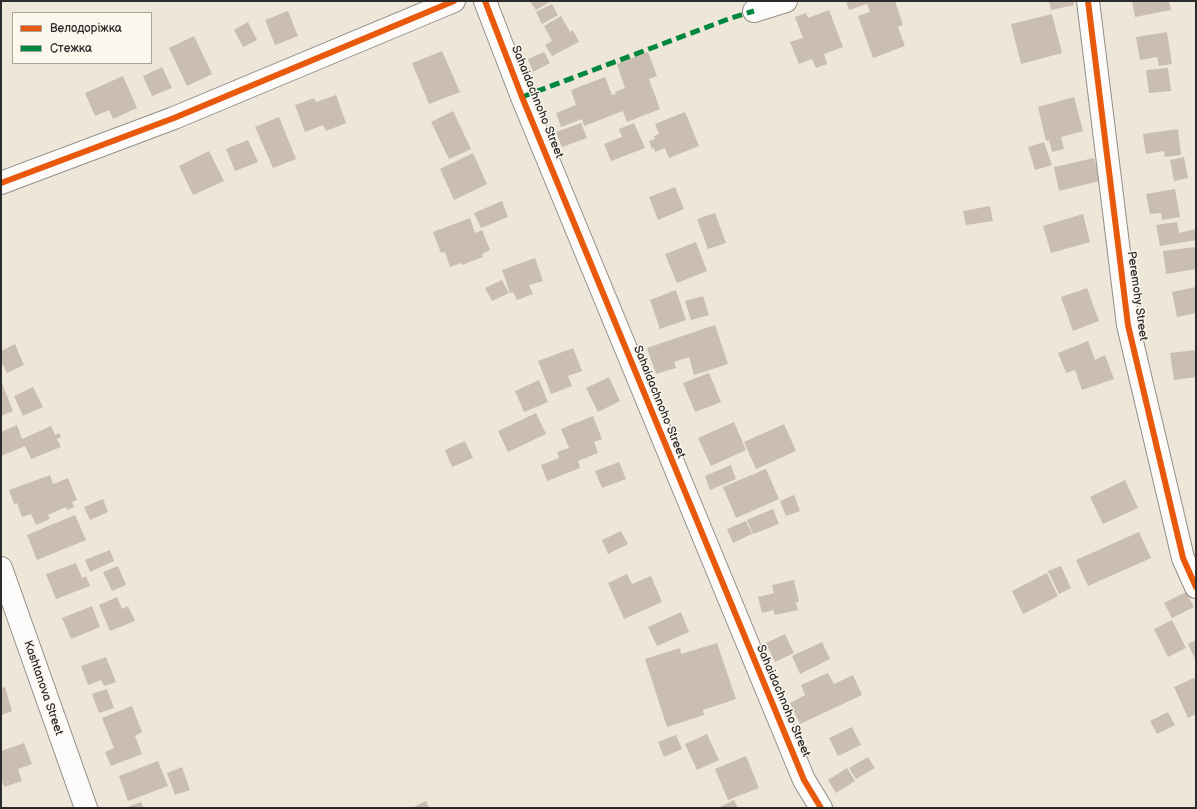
<!DOCTYPE html>
<html>
<head>
<meta charset="utf-8">
<style>
  body { margin:0 }
  #map { position:relative; width:1197px; height:809px; overflow:hidden; background:#ede6d9; font-family:"Balsamiq Sans",sans-serif }
  canvas { display:block }
  .frame { position:absolute; inset:0; border:2px solid #2b2b2b; pointer-events:none }
  .legend { position:absolute; left:12px; top:12px; width:140px; height:52px; box-sizing:border-box; background:#fbf7ec; border:1px solid #a8a59f; margin:0; padding:5px 7px; list-style:none; font-size:12px; color:#2b2b2b }
  .legend li { display:flex; align-items:center; gap:8px; height:20px }
  .legend b { width:20px; border:1px solid #a8a59f }
</style>
</head>
<body>
<div id="map">
<canvas width="1197" height="809"></canvas>
<div class="frame"></div>
<ul class="legend">
<li><b style="height:5px;background:#e8590c"></b>Велодоріжка</li>
<li><b style="height:5px;background:#00873e"></b>Стежка</li>
</ul>
</div>
<script>
const g = document.querySelector('canvas').getContext('2d');
g.lineJoin = 'round';
function paint(path, color) { g.fillStyle = color; g.fill(path, 'evenodd'); }
function strokePath(path, color, width, dash) { g.strokeStyle = color; g.lineWidth = width; g.lineCap = dash ? 'butt' : 'round'; g.setLineDash(dash || []); g.stroke(path); }
function write(font, color, halo, rows, align = 'center') {
  g.font = font + ' "Balsamiq Sans",sans-serif'; g.lineWidth = 3; g.setLineDash([]); g.textBaseline = 'middle'; g.strokeStyle = halo; g.fillStyle = color; for (const [text, x, y, turn = 0] of rows) {
    g.save(); g.translate(x, y); g.rotate((+turn || 0) * Math.PI / 180); g.textAlign = isNaN(turn) ? turn : align; if (halo) g.strokeText(text, 0, 0); g.fillText(text, 0, 0); g.restore();
  }
}
const building = new Path2D(`
  M530,1H551L536,10Z
  M846,1H895L903,25L898,27L905,46L873,58L858,16L870,12L867,4L849,10Z
  M1049,1H1073L1074,5L1051,10Z
  M1132,1H1169L1171,10L1135,17Z
  M552,4L558,15L542,24L536,12Z
  M829,10L843,47L824,54L827,64L816,68L812,59L799,64L790,42L803,38L795,17L806,13L808,18Z
  M288,11L298,36L275,45L265,20Z
  M1052,14L1062,53L1021,64L1011,24Z
  M561,16L570,32L573,30L579,42L552,56L545,45L552,41L544,26Z
  M248,22L257,40L243,47L234,30Z
  M1167,32L1172,64L1159,66L1157,57L1140,60L1136,37Z
  M194,36L212,74L187,86L169,48Z
  M442,51L460,92L429,104L412,63Z
  M544,52L550,63L533,72L528,59Z
  M648,52L657,76L649,79L660,109L627,122L623,111L584,126L582,119L561,127L556,113L576,105L571,90L605,77L612,95L616,94L615,92L625,88L617,64Z
  M162,67L172,88L152,96L143,76Z
  M1168,68L1171,91L1149,93L1146,70Z
  M123,76L137,108L113,119L109,110L95,116L85,93Z
  M336,95L346,123L326,131L323,125L305,132L295,105L314,98L316,102Z
  M1074,97L1083,131L1061,137L1064,149L1052,152L1049,140L1046,141L1038,107Z
  M453,111L471,149L449,159L431,122Z
  M685,112L699,146L669,158L665,148L655,152L654,148L652,149L649,141L655,139L654,136L659,134L655,124Z
  M279,117L296,159L273,168L255,127Z
  M581,123L587,138L562,147L556,132Z
  M634,123L645,148L611,161L604,144L622,137L619,129Z
  M1178,129L1181,155L1165,157L1164,151L1146,154L1143,134Z
  M248,140L258,162L235,171L226,149Z
  M1044,142L1052,165L1035,170L1028,147Z
  M209,151L224,181L193,195L179,166Z
  M473,153L487,184L454,200L440,169Z
  M1184,157L1188,178L1174,181L1170,160Z
  M1094,158L1100,181L1059,191L1054,167Z
  M675,187L684,209L658,220L649,197Z
  M1175,189L1180,217L1162,220L1161,213L1150,214L1146,194Z
  M502,201L508,217L481,228L474,213Z
  M990,206L993,221L966,225L963,211Z
  M715,213L726,243L708,249L697,219Z
  M1083,214L1090,242L1051,253L1043,226Z
  M470,218L475,233L482,230L490,250L482,254L483,257L462,265L461,263L450,267L445,252L441,253L433,232Z
  M1177,222L1179,233L1196,229V240L1160,246L1156,225Z
  M696,242L707,271L677,283L665,254Z
  M1196,247V269L1166,274L1163,251Z
  M535,258L543,281L529,285L533,294L517,300L513,292L510,293L502,270Z
  M502,280L509,293L492,301L485,288Z
  M1196,287V313L1177,317L1172,292Z
  M1087,288L1099,321L1073,331L1061,297Z
  M676,290L686,320L660,329L650,300Z
  M703,296L709,315L691,320L685,301Z
  M715,325L728,364L694,375L689,357L674,362L676,368L656,374L647,348Z
  M1088,341L1095,360L1105,355L1114,379L1082,390L1075,370L1066,373L1058,353Z
  M15,344L24,365L7,373L1,361V351Z
  M573,348L582,371L568,376L572,386L551,394L538,361Z
  M1196,350V377L1174,380L1170,353Z
  M709,373L721,402L695,412L683,383Z
  M609,377L620,401L598,412L586,388Z
  M539,380L548,402L524,412L515,391Z
  M1,381L13,411L1,416Z
  M33,387L43,407L23,416L14,396Z
  M536,413L546,434L508,452L498,431Z
  M593,416L602,439L594,442L598,453L578,461L580,468L547,481L541,465L559,458L557,452L569,448L561,429Z
  M734,422L746,450L711,466L698,438Z
  M784,424L796,451L756,469L744,442Z
  M17,425L22,439L51,426L55,435L59,433L61,437L57,439L61,447L31,459L25,446L1,456V432Z
  M465,441L473,458L452,467L445,450Z
  M619,462L626,479L602,488L595,471Z
  M731,465L736,479L710,490L705,476Z
  M766,469L779,499L736,518L723,487Z
  M50,475L53,484L68,478L77,500L72,502L74,507L67,510L66,507L48,515L50,519L36,525L31,514L22,517L17,503L14,504L9,490Z
  M1125,480L1138,508L1103,524L1090,497Z
  M794,495L800,511L786,516L780,501Z
  M103,499L108,512L90,520L84,507Z
  M773,509L779,524L753,534L747,520Z
  M75,515L86,540L37,560L27,535Z
  M746,521L752,534L733,543L727,529Z
  M621,531L628,544L608,554L602,540Z
  M1139,532L1151,558L1088,586L1076,560Z
  M110,550L114,561L90,572L85,560Z
  M76,563L82,578L86,576L90,586L56,599L46,574Z
  M118,566L126,585L112,591L103,572Z
  M1061,566L1071,588L1059,594L1048,571Z
  M1047,573L1058,596L1023,614L1012,591Z
  M627,574L632,584L651,576L662,602L624,619L608,583Z
  M794,580L799,602H796L798,610L775,615L773,610L762,613L758,597L774,593L772,585Z
  M1186,592L1194,607L1172,618L1164,603Z
  M117,597L122,609L128,606L135,621L110,631L99,605Z
  M92,606L100,627L71,639L62,618Z
  M681,612L689,632L657,646L648,627Z
  M1172,620L1186,648L1168,657L1154,629Z
  M785,634L794,653L775,662L766,643Z
  M1196,640V661L1188,644Z
  M822,642L830,659L800,674L792,656Z
  M717,643L736,699L703,710L704,715L667,727L645,659L680,648L681,654Z
  M106,657L116,682L104,686L101,680L88,685L81,666Z
  M828,673L834,684L853,675L862,695L800,724L790,703L805,695L801,685Z
  M1196,677V714L1188,718L1174,687Z
  M5,687L12,711L1,715V688Z
  M107,689L114,708L99,713L92,694Z
  M132,706L142,732L135,736L142,754L111,766L105,752L114,748L102,718Z
  M1168,712L1175,725L1157,734L1150,721Z
  M852,727L861,745L838,756L829,738Z
  M707,734L719,760L697,770L685,744Z
  M676,735L682,749L664,757L658,742Z
  M24,743L32,764L18,769L22,781L4,787L1,778V751Z
  M746,756L759,788L728,800L715,769Z
  M868,757L875,768L856,779L849,768Z
  M158,761L168,786L128,801L119,776Z
  M182,767L190,790L175,795L167,773Z
  M847,768L855,781L836,793L828,780Z
  M734,800L738,808H720V807Z
  M426,801L429,808H412Z
  M141,802L143,808H124Z`);
const minor = new Path2D(`
  M485,1L522,97L804,780L821,808
  M1088,1L1128,325L1183,558L1196,587
  M754,11L786,1
  M1,183L174,118L454,1
  M1,568L86,808`);
const quiet = new Path2D(`
  M522,97L731,18L754,11`);
const cycleway = new Path2D(`
  M485,1L522,97L804,780L821,808
  M1088,1L1128,325L1183,558L1196,587
  M1,183L174,118L454,1`);
const streetNames = [
  ["Sahaidachnoho Street",537,102,68],
  ["Peremohy Street",1137,296,82],
  ["Sahaidachnoho Street",659,402,68],
  ["Kashtanova Street",43,688,71],
  ["Sahaidachnoho Street",783,701,67]
];
paint(building, '#cabeb2');
strokePath(minor, '#928f88', 24);
strokePath(minor, '#fcfbf9', 22);
strokePath(quiet, '#00873e', 5, [10, 5]);
strokePath(cycleway, '#e8590c', 6);
write('12px', '#2b2b2b', '#fbf7ec', streetNames);
</script>
</body>
</html>
